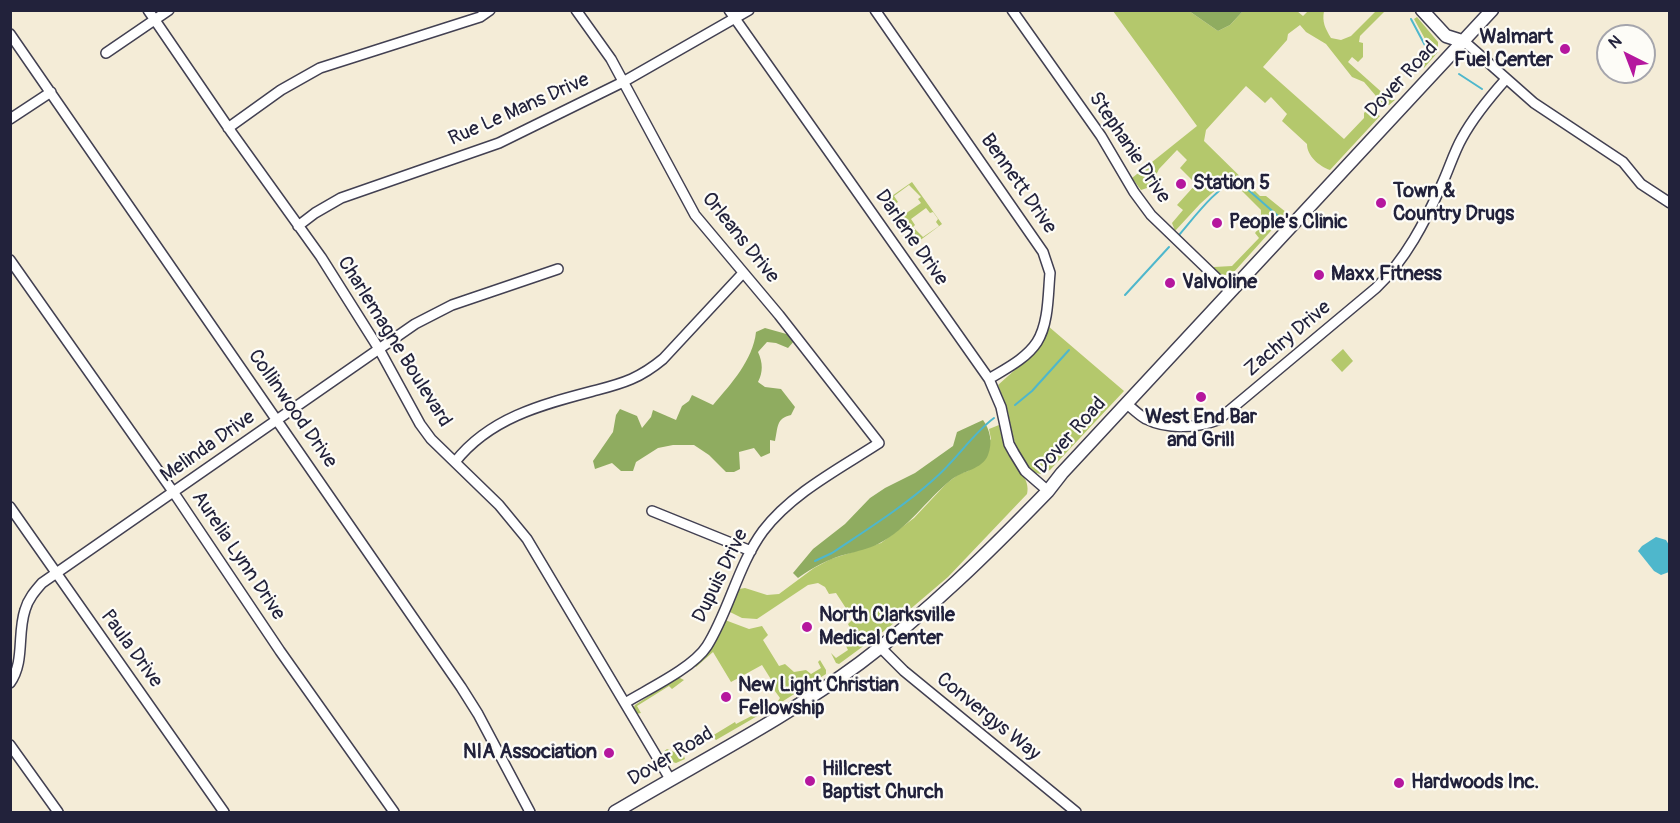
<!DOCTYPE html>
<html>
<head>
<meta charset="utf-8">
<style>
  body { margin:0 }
  #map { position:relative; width:1680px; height:823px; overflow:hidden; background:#f4ecd7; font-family:Pangolin,sans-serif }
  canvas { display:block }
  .frame { position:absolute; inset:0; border:12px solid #22223b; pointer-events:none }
  .north { position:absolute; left:1596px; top:24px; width:60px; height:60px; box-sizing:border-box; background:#fdfcf7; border:2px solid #a5a5ac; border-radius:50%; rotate:318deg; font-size:16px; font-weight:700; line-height:24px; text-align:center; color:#22223b }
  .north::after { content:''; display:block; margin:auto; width:21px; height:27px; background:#b5179e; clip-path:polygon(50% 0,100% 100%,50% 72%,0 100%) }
</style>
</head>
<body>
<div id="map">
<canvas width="1680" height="823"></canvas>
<div class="frame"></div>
<div class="north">N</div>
</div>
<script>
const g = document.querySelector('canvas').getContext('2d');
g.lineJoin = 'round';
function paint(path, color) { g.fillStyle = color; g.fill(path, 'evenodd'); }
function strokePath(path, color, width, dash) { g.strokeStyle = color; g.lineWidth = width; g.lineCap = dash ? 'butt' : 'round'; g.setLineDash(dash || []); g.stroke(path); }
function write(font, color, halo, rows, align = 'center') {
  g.font = font + ' Pangolin,sans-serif'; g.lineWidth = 4.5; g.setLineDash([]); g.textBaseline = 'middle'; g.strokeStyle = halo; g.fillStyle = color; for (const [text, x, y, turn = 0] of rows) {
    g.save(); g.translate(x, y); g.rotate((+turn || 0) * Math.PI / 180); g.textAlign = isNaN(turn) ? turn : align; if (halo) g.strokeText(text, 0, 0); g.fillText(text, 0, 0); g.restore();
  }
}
const green = new Path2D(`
  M1113,11H1189L1218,31L1230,25L1243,11H1297L1303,16L1308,11H1324C1322,22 1325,28 1331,38L1341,40L1351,36L1376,11H1385L1360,36L1359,42L1363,43V57L1358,62L1352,57L1348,62L1386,96L1395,100L1389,105L1382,103L1364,82L1352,77L1326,44L1306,32L1300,25L1288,34L1287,40L1263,67L1344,139L1364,118V113L1368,109L1380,116L1330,170C1319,166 1307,156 1307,144L1282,121L1287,114L1271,97L1265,103L1246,86L1206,130L1204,141L1260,196H1266L1287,213L1233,273C1226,276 1220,276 1214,270V267L1232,266L1259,238L1255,233L1265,221L1261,217V210L1236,185L1231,188L1222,184L1200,204L1175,231L1172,223L1183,210L1177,205L1196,184L1180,168L1187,160L1177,150L1159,169L1156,175L1158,179L1150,187L1141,190L1132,178L1197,126Z
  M1417,17L1438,42V52L1424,68L1420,63L1430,48L1414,19Z
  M912,182L942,224L919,241L889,198ZM909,185L921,197L918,199L921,203L905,214L895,204L898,202L894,196ZM926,208L930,213L933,212L938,219L936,222L939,226L923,237L913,227L915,225L911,219Z
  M1048,326L1124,391L1050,470L1040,474C1017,469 1012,432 1008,412C1006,403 1001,394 998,385L1035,352Z
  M1343,349L1353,361L1342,372L1331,360Z
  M999,425C1001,435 1004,446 1008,454C1015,466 1031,479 1027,494L948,577L888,628L839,664L836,663L831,653L836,658L848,650L845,644L852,632L848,624L853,619L836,593L829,594L825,587L818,583L808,585L757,619L742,618L730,612L739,589L745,588L767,595L779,594L814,568L831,559L881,543L914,518L947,483L959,474L968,471L991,439L989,429Z
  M725,620L749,629L762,626L768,635L763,640L779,666L785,664L794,672L806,670L811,674L821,668L818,662L820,660L826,670V674L780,703L778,701L780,698L769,683L772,681L762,665L731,682L713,652L696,667L694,665L710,650Z
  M678,677L684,680L672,689L669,686L637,706L641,713L636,714L633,709L635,705Z
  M765,709L766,711L716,740L712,736L735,722L736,724Z
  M667,749L684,756L685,759L676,763L666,760L662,753Z`);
const forest = new Path2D(`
  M1189,11H1243L1230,25L1218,31Z
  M765,328L790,335L795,340L788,348L776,343L767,342L758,352C763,363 763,372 758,382L765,387L781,389L795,407L791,415C776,418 778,428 775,441L770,440V453L761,457L754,448L739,452L740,469L734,472H726L709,455L694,445H673L658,448L636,462L633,471H621L612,463L595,469L593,461L613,432L616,415L620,409L637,416L642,428L651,417L653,410L676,420L682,406L689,401L692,395L713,405C731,384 753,360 756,332Z
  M983,420C990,430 993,442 988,455C982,470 963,470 951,480C926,500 908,529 878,544C868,549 858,551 847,554C830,558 812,568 798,578L793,573L813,549L845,524L870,498L885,488L915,473L953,446L957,432Z`);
const water = new Path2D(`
  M1656,537L1666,540L1669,545V572L1661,575L1654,571L1638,551L1642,546Z`);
const stream = new Path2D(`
  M1411,19L1428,51
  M1459,74L1482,89
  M1179,235C1193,219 1217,186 1237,180L1278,216
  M1125,295L1169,247
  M1015,405L1032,391L1069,350
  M815,561L832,553C866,530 903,507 933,480C956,461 971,435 994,418`);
const minor = new Path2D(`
  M148,10L232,133L321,257L379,349L420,424L431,439L499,505L527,539L670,779
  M576,10L611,59L695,215L779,315L879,443C839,469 792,493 763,531C738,565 729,611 707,646C693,668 648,689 625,703
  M729,10L989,379L1001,407L1009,444L1014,453L1025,471L1048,491
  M875,10L1043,252L1050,273C1048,293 1049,323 1037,342C1026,359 1005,369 989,379
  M1012,10L1101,136L1134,192L1151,215L1231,292
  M10,34L461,687L478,714L530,812
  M1465,42L1534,103L1623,162L1641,184L1670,203
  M106,53L169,10
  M10,119L51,92
  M228,128L281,90L320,68L480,17L490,10
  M298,226L315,213L341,198L499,143L623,82L749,10
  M10,260L174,493L280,651L394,812
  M1127,404C1133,409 1139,415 1146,419C1168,430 1197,428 1218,420L1376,288C1406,259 1425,222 1442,184C1449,169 1454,152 1462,138C1474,116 1490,97 1506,79
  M455,462C490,417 544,404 597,390C624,383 640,378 663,359L743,273
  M10,507L224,812
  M652,511L751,551
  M880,647L904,671L1076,812
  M10,683C25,662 17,634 25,610C28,599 35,591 42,583L415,324L452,305L558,269
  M10,745L58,812`);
const major = new Path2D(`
  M1422,10L1446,36L1465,42
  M615,812C697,763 783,720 860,663C928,612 988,553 1048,491L1062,473L1492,10`);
const markers = [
  [1565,49,6,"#b5179e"],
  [1181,184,6,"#b5179e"],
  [1381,203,6,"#b5179e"],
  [1217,223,6,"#b5179e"],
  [1319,275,6,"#b5179e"],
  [1170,283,6,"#b5179e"],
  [1201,397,6,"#b5179e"],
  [807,627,6,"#b5179e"],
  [726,697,6,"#b5179e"],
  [609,753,6,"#b5179e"],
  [810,781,6,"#b5179e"],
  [1399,783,6,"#b5179e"]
];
const poiNames = [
  ["Walmart",1553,38,"right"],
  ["Fuel Center",1553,61,"right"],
  ["Station 5",1193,184],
  ["Town &",1393,192],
  ["Country Drugs",1393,215],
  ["People's Clinic",1229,223],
  ["Maxx Fitness",1331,275],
  ["Valvoline",1182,283],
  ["West End Bar",1201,418,"center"],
  ["and Grill",1201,441,"center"],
  ["North Clarksville",819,616],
  ["Medical Center",819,639],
  ["New Light Christian",738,686],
  ["Fellowship",738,709],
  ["NIA Association",597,753,"right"],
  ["Hillcrest",822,770],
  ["Baptist Church",822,793],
  ["Hardwoods Inc.",1411,783]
];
const streetNames = [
  ["Dover Road",1402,80,-47],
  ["Rue Le Mans Drive",519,110,-24],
  ["Stephanie Drive",1129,148,56],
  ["Bennett Drive",1018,184,55],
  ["Orleans Drive",740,238,51],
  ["Darlene Drive",911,238,55],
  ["Zachry Drive",1288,339,-40],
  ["Charlemagne Boulevard",394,342,58],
  ["Collinwood Drive",292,409,55],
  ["Dover Road",1071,436,-48],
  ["Melinda Drive",208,447,-35],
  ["Aurelia Lynn Drive",238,556,56],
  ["Dupuis Drive",721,576,-64],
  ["Paula Drive",131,649,54],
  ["Convergys Way",988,717,39],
  ["Dover Road",671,757,-31]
];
paint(green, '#b4c86c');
paint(forest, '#8fac60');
paint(water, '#4eb7cc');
strokePath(stream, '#4eb7cc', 2);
strokePath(minor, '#424052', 12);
strokePath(major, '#424052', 15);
strokePath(minor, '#fff', 9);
strokePath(major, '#fff', 12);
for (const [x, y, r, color] of markers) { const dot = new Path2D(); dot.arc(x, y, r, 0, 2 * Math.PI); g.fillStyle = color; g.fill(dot); strokePath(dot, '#fdfcf7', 2); }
write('bold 20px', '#22223b', '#fdfcf7', poiNames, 'left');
write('20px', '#22223b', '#fdfcf7', streetNames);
</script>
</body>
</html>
